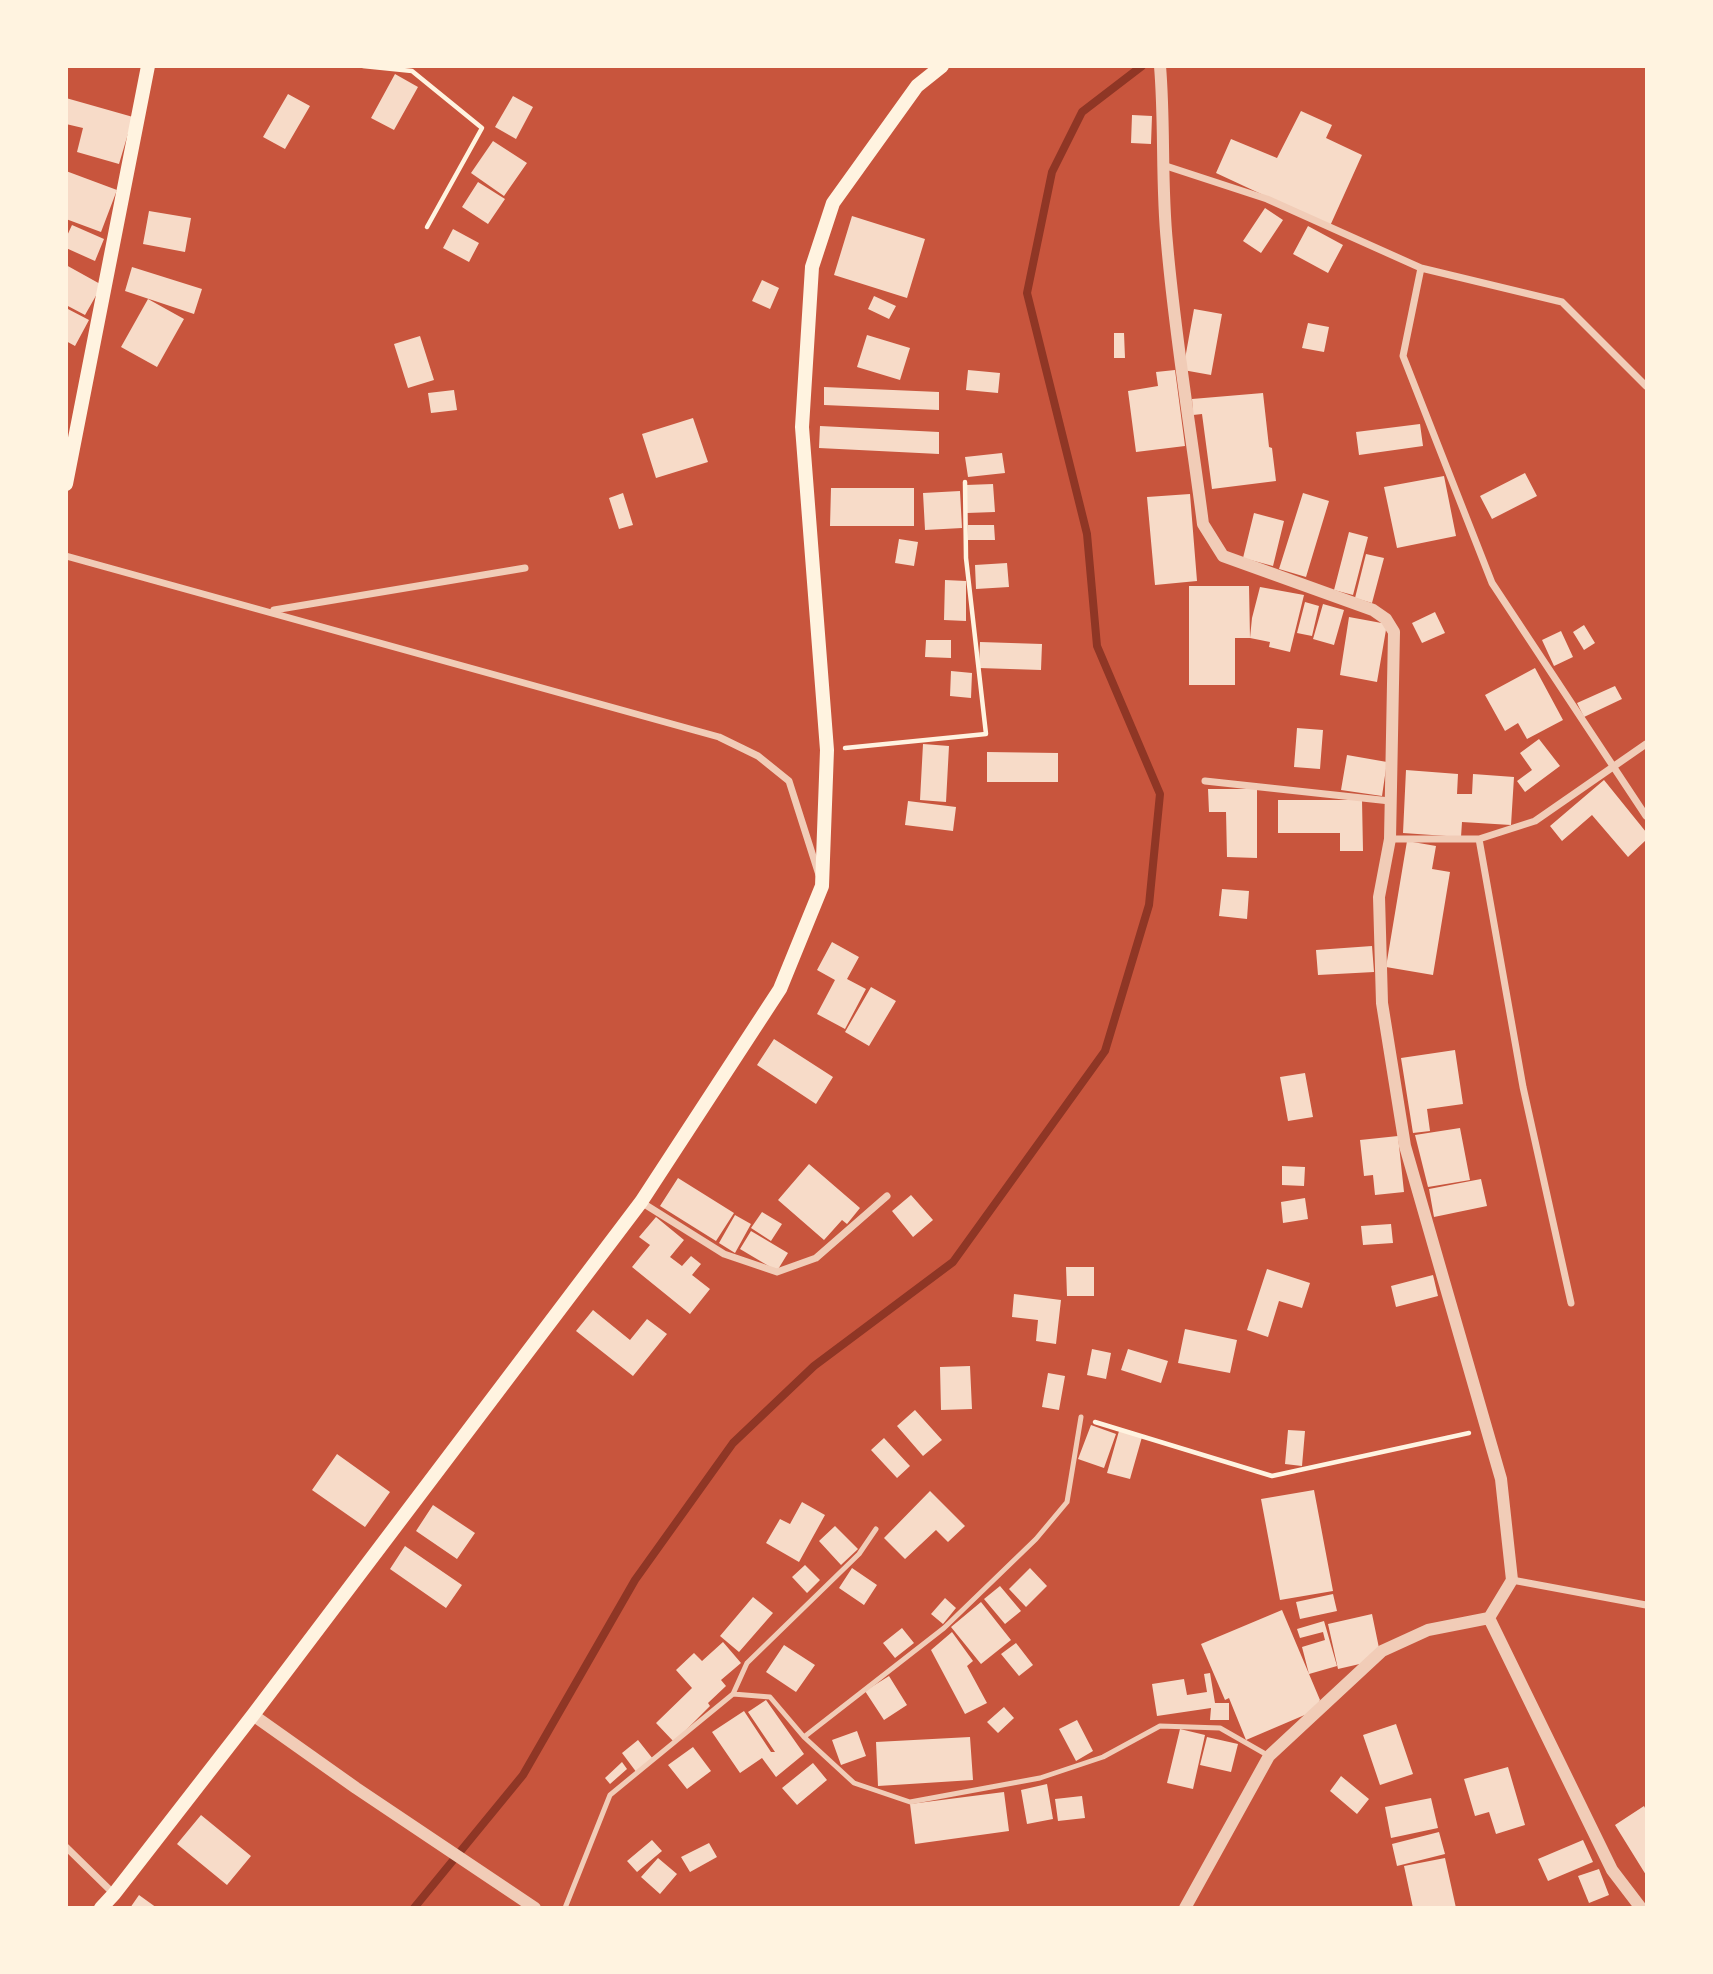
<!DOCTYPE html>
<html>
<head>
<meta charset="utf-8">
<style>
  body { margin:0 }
  #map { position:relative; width:1713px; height:1974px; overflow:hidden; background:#c8553d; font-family:"Roboto Condensed",sans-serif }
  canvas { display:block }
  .frame { position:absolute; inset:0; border:68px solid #fff3e0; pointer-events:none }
</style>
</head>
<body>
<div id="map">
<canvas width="1713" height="1974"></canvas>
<div class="frame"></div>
</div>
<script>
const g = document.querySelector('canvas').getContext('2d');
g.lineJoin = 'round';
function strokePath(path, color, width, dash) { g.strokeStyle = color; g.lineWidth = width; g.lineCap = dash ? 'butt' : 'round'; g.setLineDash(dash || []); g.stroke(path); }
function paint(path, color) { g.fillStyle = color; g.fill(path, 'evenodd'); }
const stream = new Path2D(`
  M414,1908L523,1775L635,1580L733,1443L814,1366L953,1262L1105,1051L1149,905L1160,794L1097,646L1087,534L1027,293L1052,172L1082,112L1142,66`);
const building = new Path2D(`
  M395,74L418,87L394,130L371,118Z
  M288,94L310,106L285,149L263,137Z
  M513,96L533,107L516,139L495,127Z
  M66,98L133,117L119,164L77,152L83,128L66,124Z
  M1301,111L1332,125L1326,138L1362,155L1330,226L1216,173L1231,139L1277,158Z
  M1132,115L1152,116L1151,144L1131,143Z
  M493,141L527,163L504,196L471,173Z
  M66,171L117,190L101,232L66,219Z
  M478,182L505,199L488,224L462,207Z
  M1265,208L1283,220L1261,253L1243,241Z
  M149,211L191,218L185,252L143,244Z
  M852,216L925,239L907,298L834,275Z
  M72,225L104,239L95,261L66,248V238Z
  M1308,226L1343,245L1328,273L1293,254Z
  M453,229L479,243L469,262L443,248Z
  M66,265L102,285L85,315L66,305Z
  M132,267L202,289L194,314L125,291Z
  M762,280L779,288L770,309L752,301Z
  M874,296L896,306L889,319L868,309Z
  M148,299L184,319L157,367L121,347Z
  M66,308L89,320L75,346L66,341Z
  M1194,309L1222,314L1211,375L1183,370Z
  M1308,323L1329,327L1324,352L1302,348Z
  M1114,333H1124L1125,358H1114Z
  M867,335L910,348L900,380L857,367Z
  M420,336L434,380L408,388L394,344Z
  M968,370L1000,373L998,393L966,390Z
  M1175,370L1185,446L1136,452L1128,391L1158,386L1156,372Z
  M824,387L939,392V410L824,405Z
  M454,390L457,410L431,413L428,393Z
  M1263,393L1269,447L1272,448L1276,481L1212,489L1202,414L1193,415L1192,399Z
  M693,418L708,462L656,478L642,434Z
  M1420,424L1423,446L1359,455L1356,432Z
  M820,426L939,432V454L819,448Z
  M1002,453L1005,473L968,477L965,457Z
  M1525,473L1537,496L1492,519L1480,496Z
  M1444,476L1456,536L1397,548L1384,487Z
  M993,484L995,512L967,513L966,485Z
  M831,488H914V526H830Z
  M960,491L962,528L925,530L923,493Z
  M623,493L633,525L619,529L609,498Z
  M1303,493L1329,501L1306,577L1279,569Z
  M1190,494L1197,581L1155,585L1147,497Z
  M1254,513L1284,521L1273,566L1243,558Z
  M968,525H994L995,540H968Z
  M1349,532L1368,537L1353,595L1334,590Z
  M899,539L918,542L914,566L895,563Z
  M1366,554L1384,558L1372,603L1355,598Z
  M1007,563L1009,587L976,589L975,565Z
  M945,580L966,581V621L944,620Z
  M1189,586H1249L1250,638H1235V685H1189Z
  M1260,587L1304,595L1290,652L1269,647L1270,642L1250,638L1252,618Z
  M1305,602L1319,606L1312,636L1297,633Z
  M1323,604L1344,610L1334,645L1313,639Z
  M1435,612L1445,633L1422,643L1412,623Z
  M1349,617L1387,624L1377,682L1340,675Z
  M1584,625L1595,643L1584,650L1573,632Z
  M1561,631L1573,657L1554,666L1542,640Z
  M926,640H951V658L925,657Z
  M980,642L1042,644L1041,670L979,668Z
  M1535,668L1563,720L1527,739L1518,723L1505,731L1485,695Z
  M951,671L972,673L971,698L950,696Z
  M1615,686L1622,699L1584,717L1577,703Z
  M1297,728L1323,730L1320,769L1294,767Z
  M1539,739L1560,766L1525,792L1517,781L1532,770L1520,753Z
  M923,744L949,746L946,802L920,800Z
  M987,752L1058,753V782H987Z
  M1347,755L1387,762L1382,796L1341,790Z
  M1406,770L1458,774L1457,794H1472L1473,774L1514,777L1511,825L1462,822L1461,837L1403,833Z
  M1604,780L1646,832V840L1628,857L1592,815L1562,841L1550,826Z
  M1208,789H1257V858L1227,857L1226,812H1209Z
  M1278,800H1362L1363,851H1340V833H1278Z
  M908,801L956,807L953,831L905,825Z
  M1407,841L1436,846L1432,869L1450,872L1433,975L1386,967Z
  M1222,889L1249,891L1247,919L1219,916Z
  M832,942L859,957L847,979L866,989L845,1029L817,1014L835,980L817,970Z
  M1372,946L1374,972L1318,975L1316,950Z
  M871,987L896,1001L869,1046L845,1032Z
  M774,1039L833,1077L816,1104L757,1065Z
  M1455,1050L1463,1104L1427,1109L1430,1131L1413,1133L1401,1058Z
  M1305,1073L1313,1117L1288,1121L1280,1077Z
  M1460,1128L1470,1180L1428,1187L1415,1135Z
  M1398,1136L1404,1192L1375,1195L1373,1175L1364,1176L1360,1140Z
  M809,1164L860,1208L847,1224L842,1220L824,1240L778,1200Z
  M1282,1166L1305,1167L1304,1186L1282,1185Z
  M678,1178L734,1213L716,1241L660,1206Z
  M1481,1179L1487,1206L1434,1217L1429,1189Z
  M911,1195L933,1220L913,1237L892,1211Z
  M1305,1198L1308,1219L1283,1223L1281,1202Z
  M762,1212L782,1224L771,1241L751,1228Z
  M735,1215L751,1224L735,1253L719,1243Z
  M656,1217L684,1240L670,1257L682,1266L691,1256L701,1264L692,1275L710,1289L690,1314L632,1267L650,1245L639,1237Z
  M1391,1224L1393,1243L1363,1245L1361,1226Z
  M751,1231L788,1253L777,1271L740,1249Z
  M1066,1267H1094V1296H1067Z
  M1267,1269L1310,1283L1302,1308L1279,1301L1268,1337L1247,1330Z
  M1433,1275L1438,1296L1396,1307L1391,1286Z
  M1014,1294L1061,1300L1056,1344L1036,1341L1038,1320L1012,1317Z
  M593,1310L630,1340L647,1319L667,1334L633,1376L576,1331Z
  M1185,1329L1237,1340L1230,1373L1178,1363Z
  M1092,1349L1111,1353L1106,1379L1087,1375Z
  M1128,1349L1168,1361L1161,1383L1121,1370Z
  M970,1366L972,1409L941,1410L940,1367Z
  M1048,1373L1065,1376L1059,1410L1042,1407Z
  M915,1410L942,1440L923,1456L897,1426Z
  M1091,1425L1116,1434L1104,1468L1078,1459Z
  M1288,1430L1305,1431L1302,1466L1285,1464Z
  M1119,1431L1142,1437L1130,1479L1107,1473Z
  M884,1438L910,1466L897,1478L871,1450Z
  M337,1454L390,1492L365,1527L312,1490Z
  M1314,1490L1333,1591L1280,1600L1261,1499Z
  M930,1491L965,1526L948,1542L936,1530L905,1559L884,1538Z
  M802,1502L825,1515L799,1562L766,1543L780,1519L790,1524Z
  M433,1505L475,1533L457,1559L416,1531Z
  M835,1526L858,1549L841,1565L819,1541Z
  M405,1546L462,1585L446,1608L390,1569Z
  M805,1565L820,1580L807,1593L792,1577Z
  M852,1568L877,1585L864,1605L839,1588Z
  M1030,1568L1047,1586L1026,1607L1009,1589Z
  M1000,1586L1021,1611L1005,1624L984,1599Z
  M1333,1594L1337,1611L1300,1619L1296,1602Z
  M753,1597L773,1613L739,1652L720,1636Z
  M945,1598L956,1608L943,1624L931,1614Z
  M981,1602L1011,1640L981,1664L951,1627Z
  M1282,1610L1320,1700L1314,1711L1246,1740L1229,1698L1225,1700L1201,1644Z
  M1372,1614L1379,1648L1364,1663L1338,1669L1328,1624Z
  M1324,1621L1337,1666L1309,1674L1302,1647L1325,1640L1323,1632L1300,1638L1297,1629Z
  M902,1628L914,1643L895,1658L883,1643Z
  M952,1632L973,1661L967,1666L987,1703L965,1714L931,1650Z
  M723,1642L741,1663L721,1680L726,1686L708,1703L710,1706L674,1742L656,1723L692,1688L676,1670L694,1653L702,1661Z
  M1016,1643L1033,1665L1019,1676L1001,1654Z
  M784,1645L815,1665L796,1692L766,1672Z
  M1210,1673L1215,1703H1229V1720H1210L1211,1708L1157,1716L1152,1684L1184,1679L1187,1695L1207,1692L1204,1674Z
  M889,1676L907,1705L884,1720L865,1691Z
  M766,1700L804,1754L776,1777L762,1758L740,1773L712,1732L744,1711L771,1752H775L748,1712Z
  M1004,1707L1014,1718L998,1733L987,1722Z
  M1077,1720L1093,1751L1076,1761L1059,1729Z
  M1396,1724L1413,1774L1380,1785L1363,1735Z
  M1180,1729L1205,1735L1193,1789L1167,1783Z
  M857,1731L866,1756L841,1765L832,1740Z
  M970,1737L973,1780L878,1786L876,1742Z
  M1207,1737L1238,1744L1231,1772L1200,1765Z
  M638,1740L653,1759L637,1773L622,1753Z
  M693,1747L711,1771L687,1789L668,1765Z
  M622,1762L627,1769L610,1784L605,1778Z
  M813,1763L827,1780L797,1805L782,1788Z
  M1508,1767L1525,1825L1496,1834L1489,1812L1475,1816L1464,1779Z
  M1341,1776L1369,1799L1357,1814L1330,1791Z
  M1047,1784L1053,1819L1027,1824L1021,1790Z
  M1004,1792L1009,1831L915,1844L910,1804Z
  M1082,1796L1085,1818L1058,1821L1055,1799Z
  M1431,1798L1438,1828L1391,1838L1385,1807Z
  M1644,1806L1646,1810V1875L1615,1825Z
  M201,1815L251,1856L227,1885L177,1844Z
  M1439,1832L1445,1854L1397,1866L1392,1844Z
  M652,1840L662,1851L637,1872L627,1861Z
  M1583,1840L1593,1862L1548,1881L1538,1859Z
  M709,1843L717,1857L690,1872L681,1857Z
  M658,1858L677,1874L660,1894L641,1877Z
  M1445,1858L1456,1908H1413L1404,1866Z
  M1599,1869L1609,1895L1589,1903L1578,1876Z
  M139,1895L157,1908H130Z`);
const path = new Path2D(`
  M363,66L412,71L482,128L427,227
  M845,748L986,734L966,558L965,482
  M1095,1422L1272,1476L1469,1433`);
const service = new Path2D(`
  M733,1694L770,1697L804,1737L854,1783L910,1802L1040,1778L1103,1757L1160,1726L1220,1728L1269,1756
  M804,1737L944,1628L1036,1539L1067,1502L1081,1417
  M565,1908L610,1795L733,1694L747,1663L859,1554L876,1529`);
const minor = new Path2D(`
  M1163,165L1267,199L1421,268L1562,302L1646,386
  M1421,268L1403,356L1492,583L1646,816
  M66,556L719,737L758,756L789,781L819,875
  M274,610L525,568
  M1205,781L1390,801
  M1390,839H1479L1535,821L1646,744
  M1479,839L1523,1087L1571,1303
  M641,1202L724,1254L777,1272L816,1258L887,1196
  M1512,1580L1646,1605
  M66,1847L114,1894`);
const tertiary = new Path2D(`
  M1160,66C1165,125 1161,184 1167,243C1175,337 1191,431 1203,524L1223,556L1373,610L1386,619L1394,632L1390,839L1379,897L1382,1003L1405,1146L1501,1479L1512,1580L1489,1618
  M1489,1618L1612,1870L1641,1908
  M253,1715L356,1788L535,1908
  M1185,1908L1269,1756L1382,1651L1428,1630L1489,1618`);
const secondary = new Path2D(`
  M66,484L148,66
  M101,1908L114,1894L253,1715L641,1202L780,989L822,886L827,750L802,427L812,267L833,203L917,86L942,66`);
strokePath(stream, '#8f3625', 8);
paint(building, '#f7dbc8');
strokePath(path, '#fff3e0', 4.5);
strokePath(service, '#f1ccb7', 5);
strokePath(minor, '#f1ccb7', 7);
strokePath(tertiary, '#f1ccb7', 12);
strokePath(secondary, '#fff3e0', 14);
</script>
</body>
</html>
